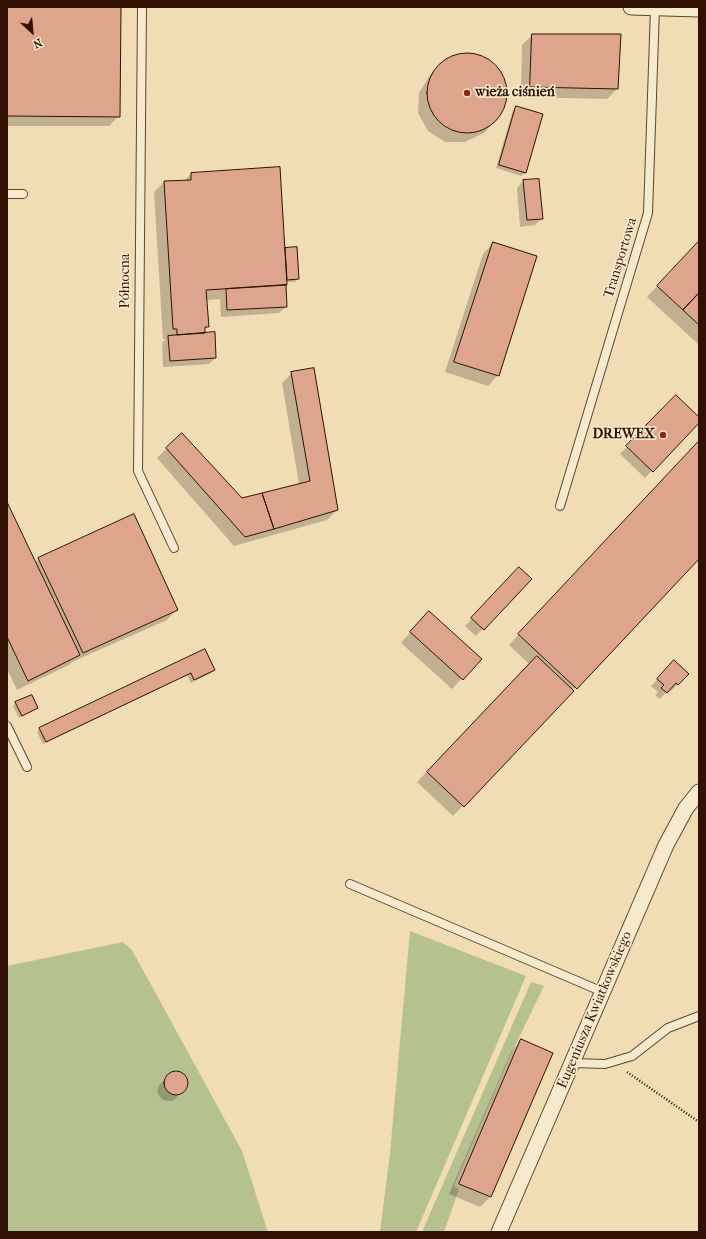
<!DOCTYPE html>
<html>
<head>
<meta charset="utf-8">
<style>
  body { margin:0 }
  #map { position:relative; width:706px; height:1239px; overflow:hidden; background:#f0ddb4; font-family:"IM FELL French Canon",serif }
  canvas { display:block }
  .frame { position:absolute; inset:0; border:8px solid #301102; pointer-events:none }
  .north { position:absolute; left:12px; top:12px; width:40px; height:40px; -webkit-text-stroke:3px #f5e9ce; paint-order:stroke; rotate:154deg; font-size:11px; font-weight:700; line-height:16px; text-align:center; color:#301102 }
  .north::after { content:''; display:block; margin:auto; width:14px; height:18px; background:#301102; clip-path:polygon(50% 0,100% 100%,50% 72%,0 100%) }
</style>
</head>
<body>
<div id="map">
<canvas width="706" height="1239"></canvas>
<div class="frame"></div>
<div class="north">N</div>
</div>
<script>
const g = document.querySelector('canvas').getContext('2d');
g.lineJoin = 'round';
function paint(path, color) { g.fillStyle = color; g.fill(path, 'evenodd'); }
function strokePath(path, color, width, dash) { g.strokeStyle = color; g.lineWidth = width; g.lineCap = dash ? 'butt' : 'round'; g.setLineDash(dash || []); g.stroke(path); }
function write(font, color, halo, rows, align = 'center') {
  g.font = font + ' "IM FELL French Canon",serif'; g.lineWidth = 3.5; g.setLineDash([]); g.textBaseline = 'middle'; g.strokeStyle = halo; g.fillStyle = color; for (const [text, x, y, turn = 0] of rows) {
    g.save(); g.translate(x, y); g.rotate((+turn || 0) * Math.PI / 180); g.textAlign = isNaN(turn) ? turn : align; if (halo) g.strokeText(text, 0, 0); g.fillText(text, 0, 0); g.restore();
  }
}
const green = new Path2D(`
  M410,931L526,976L416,1232H380L390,1153Z
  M123,942L132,950L242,1151L268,1232H7V966Z
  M531,982L544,986L512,1052L454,1186L459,1189L444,1232H422Z`);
const shadow = new Path2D(`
  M7,7H120L119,116L109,126H7Z
  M532,35L617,89L607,99L521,97L522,45Z
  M458,54L479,55L496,66L506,84L505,105L494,122L484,133L465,142H445L428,131L418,113L419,93L430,75L440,64Z
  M516,107L542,115L525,173L521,176L496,168L513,110Z
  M191,174L284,249L296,248L298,279L295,282H286V306L279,313L221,317L220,299L206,300L208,326L204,330V333L215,358L209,364L163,367L162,343L166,339H163L154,192L164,182L184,181Z
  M523,181L542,218L535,225L520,227L517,188Z
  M699,242V345L647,297Z
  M493,243L498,375L488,386L445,372L483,254Z
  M292,373L337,510L327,520L234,546L157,458L167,448L241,500L299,484L282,383Z
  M676,396L699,419V421L645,478L620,454Z
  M699,442V557L453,816L417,782L529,664L509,645Z
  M7,504L35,563L39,559L177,609L167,620L72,662L69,665L17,690L7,669Z
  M513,575L530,579L476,636L465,626Z
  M419,622L480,659L452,689L401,643Z
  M204,650L214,670L211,673L191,683L187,675L43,744L37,732L40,729Z
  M668,668L688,674L671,691L669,689L660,699L655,695L658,692L651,686Z
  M16,703L37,708L19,718L13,706Z
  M522,1040L552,1054L490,1197L480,1207L449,1194L512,1050Z
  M175,1072L181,1073L185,1077L187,1083L185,1088L174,1100L169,1101L163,1100L159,1096L157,1091L159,1085L170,1074Z`);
const building = new Path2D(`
  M7,7H121L120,117L7,116Z
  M532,34H621L618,89L530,87Z
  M427 93a40 40 0 1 1 80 0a40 40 0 1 1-80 0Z
  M516,106L543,114L526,173L499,165Z
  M280,167L287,285L206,290L209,327H205V333L177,335V329H173L164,181L191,180V173Z
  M539,179L543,219L527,220L523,180Z
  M699,241V293L683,310L657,286Z
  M493,242L537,256L499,376L454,362Z
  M297,247L299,279L287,280L285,248Z
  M286,285L287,307L227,310L226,289Z
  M699,293V325L683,310Z
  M215,332L216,358L170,361L168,336Z
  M314,368L338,510L274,529L262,493L310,481L291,372Z
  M676,395L699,417V423L653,472L626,446Z
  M182,433L242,498L262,493L274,529L245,537L166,448Z
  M699,441V559L577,689L518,634Z
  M7,502L80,655L28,681L7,637Z
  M134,514L178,610L83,653L38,558Z
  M519,567L532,579L484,630L471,618Z
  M429,611L482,659L463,680L410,632Z
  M205,649L215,670L194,680L191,673L46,742L39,728Z
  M537,656L574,691L464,807L427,772Z
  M674,660L689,674L678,685L676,683L667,693L661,688L664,685L657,679Z
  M32,695L38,708L22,716L15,702Z
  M521,1039L553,1053L491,1197L459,1184Z
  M164 1083a12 12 0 1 1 24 0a12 12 0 1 1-24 0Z`);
const path = new Path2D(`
  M627,1072L699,1122`);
const service = new Path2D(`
  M142,7L138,471L174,548
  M7,194H23
  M560,506L648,213L655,8
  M7,726L27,767
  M350,884L603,992
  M573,1063L605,1064L632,1056L668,1028L699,1016`);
const minor = new Path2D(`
  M631,7L699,9
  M499,1232L666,845L686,808L699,792`);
const markers = [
  [467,93,4,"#8f2418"],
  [663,435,4,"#8f2418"]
];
const poiNames = [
  ["wieża ciśnień",475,93],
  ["DREWEX",655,435,"right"]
];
const streetNames = [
  ["Transportowa",621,258,-73],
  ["Północna",126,281,-90],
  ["Eugeniusza Kwiatkowskiego",595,1010,-67]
];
paint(green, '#b5c290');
paint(shadow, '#0003');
paint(building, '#dda68c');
strokePath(building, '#301102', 1);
strokePath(service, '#60442e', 10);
strokePath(minor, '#60442e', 17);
strokePath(path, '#301102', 2.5, [1, 2]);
strokePath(service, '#f5e9ce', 8);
strokePath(minor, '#f5e9ce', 15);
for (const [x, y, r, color] of markers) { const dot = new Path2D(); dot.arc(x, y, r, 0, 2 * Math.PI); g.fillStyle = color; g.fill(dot); strokePath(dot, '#f5e9ce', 1.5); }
write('bold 14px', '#301102', '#f5e9ce', poiNames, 'left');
write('14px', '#301102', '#f5e9ce', streetNames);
</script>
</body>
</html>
